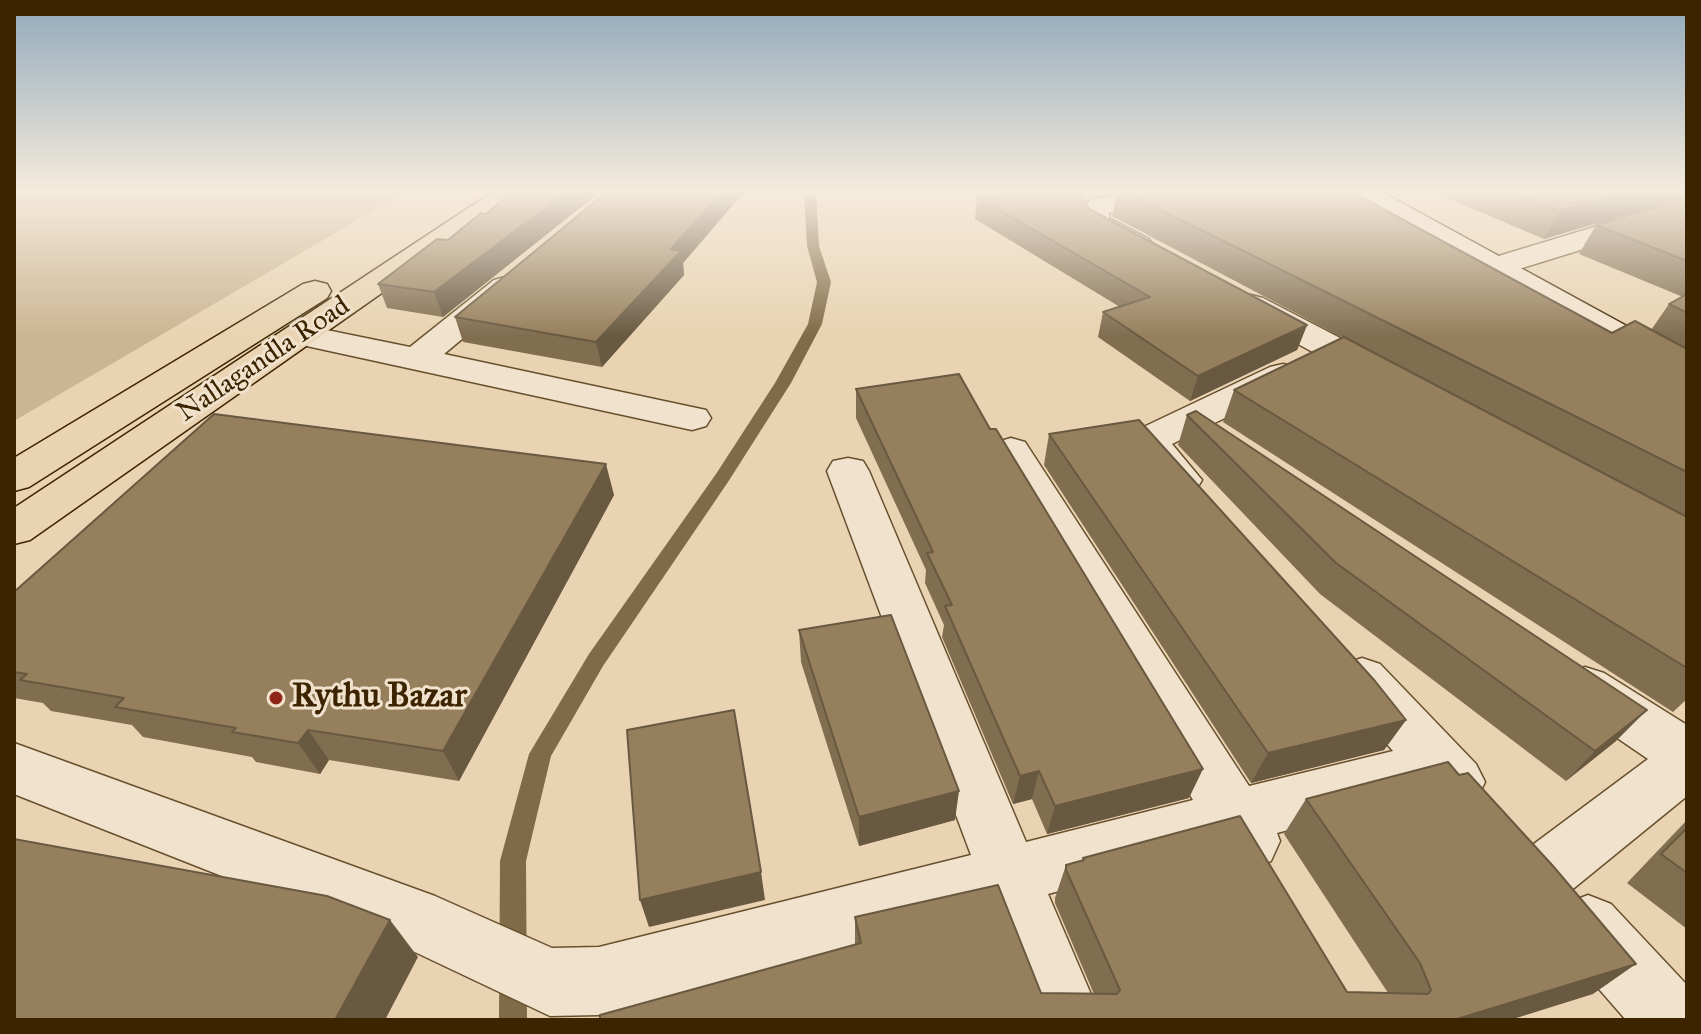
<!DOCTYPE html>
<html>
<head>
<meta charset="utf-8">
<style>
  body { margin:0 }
  #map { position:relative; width:1701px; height:1034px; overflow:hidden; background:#e9d3b2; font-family:"IM FELL Great Primer",serif }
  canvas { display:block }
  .frame { position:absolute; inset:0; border:16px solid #3c2401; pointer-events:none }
</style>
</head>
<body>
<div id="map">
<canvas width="1701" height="1034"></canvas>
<div class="frame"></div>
</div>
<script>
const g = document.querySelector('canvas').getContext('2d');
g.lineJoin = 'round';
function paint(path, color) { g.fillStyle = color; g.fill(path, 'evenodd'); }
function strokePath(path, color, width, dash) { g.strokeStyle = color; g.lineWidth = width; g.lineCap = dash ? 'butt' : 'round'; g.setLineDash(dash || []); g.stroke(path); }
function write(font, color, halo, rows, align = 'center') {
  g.font = font + ' "IM FELL Great Primer",serif'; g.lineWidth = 6; g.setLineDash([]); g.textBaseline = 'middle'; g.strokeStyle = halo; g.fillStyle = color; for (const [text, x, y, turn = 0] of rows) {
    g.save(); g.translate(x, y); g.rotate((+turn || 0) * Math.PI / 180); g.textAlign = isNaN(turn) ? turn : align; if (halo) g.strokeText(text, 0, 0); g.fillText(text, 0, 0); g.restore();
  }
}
const green = new Path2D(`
  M14,191H407L14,421Z`);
const stream = new Path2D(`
  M804,191H816L819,246L831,282L822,324L791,383L728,482L603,666L551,756L526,861L527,1020H499L500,861L529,754L589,654L716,474L775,383L808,324L817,282L807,246Z`);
const minor = new Path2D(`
  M1159,191H1267L1263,197L1253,199L1109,213V218L1149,239L1153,245L1149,251C1124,258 1086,235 1078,212L1091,199Z
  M1687,199V217L1493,277L1482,275L1477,268L1482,261Z
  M505,277L516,280L521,287L516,294L444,354L706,410L711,418L706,426L692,430L302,345L290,342L285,335L290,328L302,325L410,347L494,280Z
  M1251,295L1263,298L1394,366L1399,374L1394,382L1381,385L1368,382L1239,312L1234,305L1239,298Z
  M1283,364L1296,367L1301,375L1296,383L1172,444L1202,480L1196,490C1162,499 1144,467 1127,441L1133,432L1270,367Z
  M1011,438L1025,442L1249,786L1393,751L1344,694L1336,679L1344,664L1362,658L1380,664L1476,764L1485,782L1476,800L1456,808L1436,800L1429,792L1277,833L1280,841L1271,861L1250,869L1229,861L1221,848L1048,894L1102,1020H1032L991,909L599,1015L550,1016L417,953L14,794V743L435,896L552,948L599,947L971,855L827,471L833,461L848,458L863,461L869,471L1026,842L1193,800L991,451L997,442Z
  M1585,667L1604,673L1687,725V796L1563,897L1541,906L1519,897L1510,876L1519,855L1648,759L1566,703L1559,688L1566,673Z
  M1588,895L1611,904L1687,985V1020H1626L1565,950L1556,927L1565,904Z`);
const secondary = new Path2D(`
  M1345,191H1380L1687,359V385L1674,382L1349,197Z`);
const primary = new Path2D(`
  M494,191H527L30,540L14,544V508Z
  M315,281L327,284L331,291L327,298L29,487L14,491V458L303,284Z`);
const wall = new Path2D(`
  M513,191H601L443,317L387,308L378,284L448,240L486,214Z
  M608,191H749L738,199L683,263L684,275L602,367L463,342L455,317Z
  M1118,191H1350L1612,333L1651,330L1669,304L1683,297L1579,254L1596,225L1687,198V699L1673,712L1223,422L1234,390L1343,338L1112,216Z
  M1431,191H1687L1544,239Z
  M977,197L1089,209L1307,325L1297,350L1190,401L1098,337L1103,312L1120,307L975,219Z
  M856,389L1189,798L1047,834L1032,799L1013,804L942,637L944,625L925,583L926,570L856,418Z
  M1187,415L1616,741L1566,781L1320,594L1178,445Z
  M1049,434L1406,720L1384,750L1251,783L1044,465Z
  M614,495L459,781L329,760L320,774L256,762L252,757L143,737L132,725L51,711L43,703L14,698V592Z
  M799,630L955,820L859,846L801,662Z
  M1306,799L1593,994L600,1020L855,945V917L1041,993L1094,994L1055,903V898L1066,865L1082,861L1083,858L1347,992L1388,993L1284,834Z
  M1687,820V929L1627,883Z`);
const shadedWall = new Path2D(`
  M568,191H601L443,317L434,292Z
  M723,191H749L738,199L683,263L684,275L602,367L596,342L671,249Z
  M1629,191H1687V197L1544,239L1560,211Z
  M1307,325L1297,350L1190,401L1198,376Z
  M606,464L614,495L459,781L443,751Z
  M1647,710L1616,741L1566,781L1595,751Z
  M1406,720L1384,750L1251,783L1268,753Z
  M308,730L329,760L320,774L298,743Z
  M1203,769L1189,798L1047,834L1055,806Z
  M1039,771L1032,799L1013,804L1020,776Z
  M959,791L955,820L859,846V817Z
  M761,872L765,900L649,927L640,900Z
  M390,920L418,957L385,1020H335Z
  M1636,964L1593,994L1510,1020H1454Z`);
const building = new Path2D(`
  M513,191H568L434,292L378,284L437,239L448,240L481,213L486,214Z
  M608,191H723L671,249L681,251L596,342L455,317Z
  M1065,191H1080L1089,209L1307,325L1198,376L1103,312L1150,297L977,197Z
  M1123,191H1350L1612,333L1635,321L1687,349V472Z
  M1510,191H1629L1560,211Z
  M1687,198V261L1596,225Z
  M1687,294V313L1669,304Z
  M1344,337L1687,517V668L1234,390Z
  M959,374L990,429H996L1203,769L1055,806L1039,771L1020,776L945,606L952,605L927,553L933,552L856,389Z
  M1196,411L1647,710L1595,751L1336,563L1187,415Z
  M214,414L606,464L443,751L308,730L298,743L232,732L236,728L115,707L124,698L20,680L27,674L14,672V592Z
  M1139,420L1375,681L1406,720L1268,753L1049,434Z
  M891,615L959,791L859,817L799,630Z
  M734,710L761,872L640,900L627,730Z
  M1448,762L1459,775L1468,773L1553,866L1636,964L1454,1020H600V1015L861,943L855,917L998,885L1041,993L1117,994L1120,990L1066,870V865L1084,860L1083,858L1240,816L1347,992L1428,994L1431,990L1420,963L1306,799Z
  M1687,828V873L1661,854Z
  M14,839L327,896L390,920L335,1020H14Z`);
const markers = [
  [276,698,8,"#8f2418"]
];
const streetNames = [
  ["Nallagandla Road",264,360,-34]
];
const nearPoinames = [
  ["Rythu Bazar",292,698]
];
paint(green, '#ccb594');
paint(stream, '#806a47');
strokePath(minor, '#67502d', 3);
strokePath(secondary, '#3c2401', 3);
strokePath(primary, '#3c2401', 3);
paint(minor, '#f1e2cd');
paint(secondary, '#f1e2cd');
paint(primary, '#e9d3b2');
paint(wall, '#816d50');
paint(shadedWall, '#695941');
paint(building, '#967f5d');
strokePath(building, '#695941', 2);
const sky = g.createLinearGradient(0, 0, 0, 336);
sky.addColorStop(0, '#91a9ba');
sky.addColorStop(0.57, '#f5ebdc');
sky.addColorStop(1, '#f5ebdc00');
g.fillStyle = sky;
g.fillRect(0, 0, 1701, 336);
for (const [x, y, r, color] of markers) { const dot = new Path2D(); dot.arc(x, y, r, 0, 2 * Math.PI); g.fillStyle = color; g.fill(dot); strokePath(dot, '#f1e2cd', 3); }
write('28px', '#3c2401', '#f1e2cd', streetNames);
write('bold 34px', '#3c2401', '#f1e2cd', nearPoinames, 'left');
</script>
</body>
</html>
